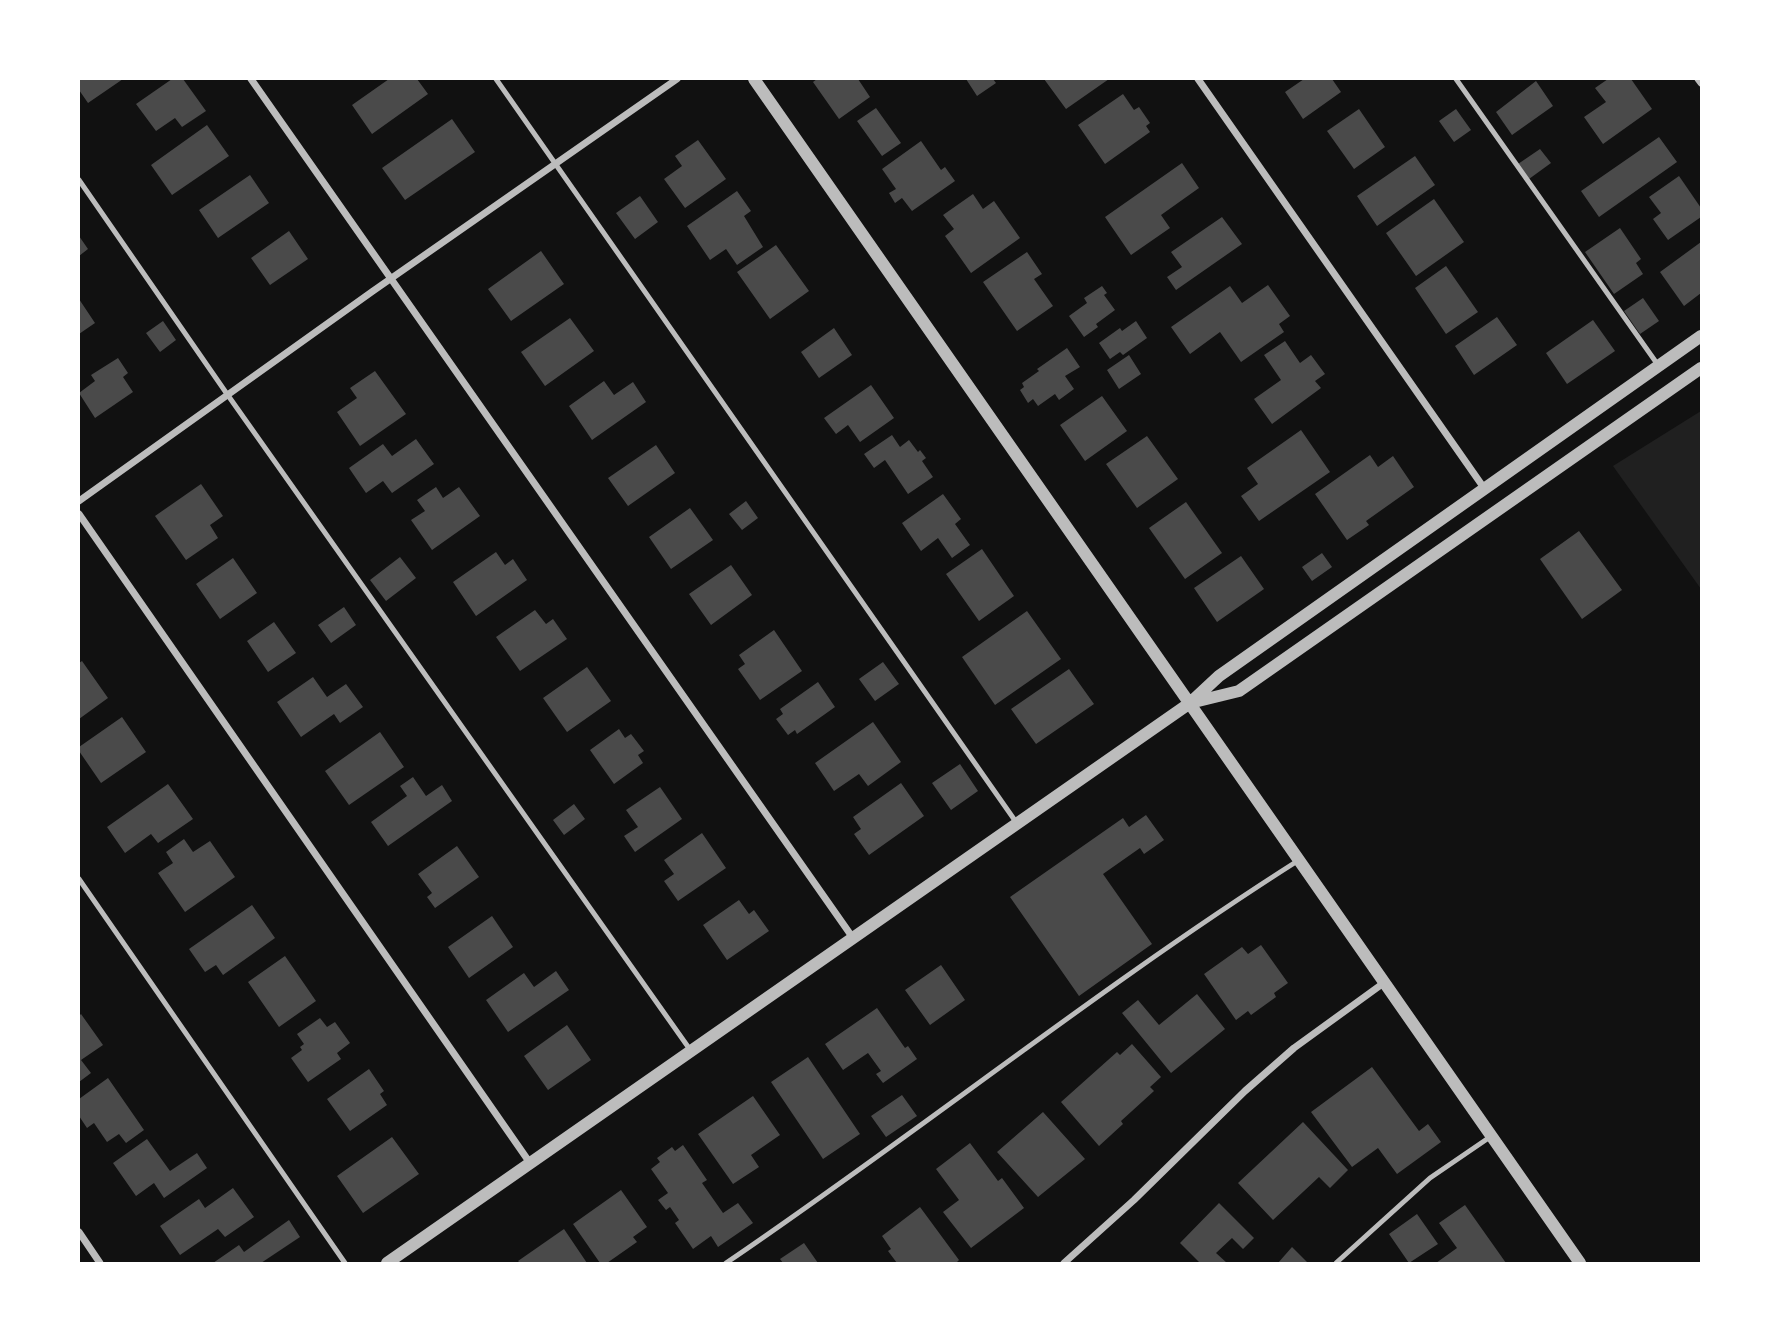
<!DOCTYPE html>
<html>
<head>
<meta charset="utf-8">
<style>
  body { margin:0 }
  #map { position:relative; width:1780px; height:1342px; overflow:hidden; background:#111; font-family:"IBM Plex Sans",sans-serif }
  canvas { display:block }
  .frame { position:absolute; inset:0; border:80px solid #fff; pointer-events:none }
</style>
</head>
<body>
<div id="map">
<canvas width="1780" height="1342"></canvas>
<div class="frame"></div>
</div>
<script>
const g = document.querySelector('canvas').getContext('2d');
g.lineJoin = 'round';
function paint(path, color) { g.fillStyle = color; g.fill(path, 'evenodd'); }
function strokePath(path, color, width, dash) { g.strokeStyle = color; g.lineWidth = width; g.lineCap = dash ? 'butt' : 'round'; g.setLineDash(dash || []); g.stroke(path); }
const green = new Path2D(`
  M1701,411V589L1613,466Z`);
const building = new Path2D(`
  M79,79H123L88,103L79,90Z
  M172,79H183L206,111L182,127L175,118L156,131L136,104Z
  M389,79H417L428,94L372,134L352,105Z
  M817,79H858L870,97L839,119L813,82Z
  M966,79H993L996,83L977,96Z
  M1044,79H1109L1066,109Z
  M1304,79H1332L1341,92L1303,119L1285,92Z
  M1608,79H1631L1652,109L1603,144L1584,117L1606,102L1595,88Z
  M1536,81L1553,106L1512,135L1496,112Z
  M1123,94L1134,110L1139,107L1150,123L1146,126L1150,132L1105,164L1078,125Z
  M876,108L901,143L882,156L857,121Z
  M1359,109L1385,147L1354,169L1327,131Z
  M1456,109L1471,130L1454,142L1439,121Z
  M452,119L475,152L405,200L382,168Z
  M207,125L229,156L172,195L151,165Z
  M1659,137L1677,162L1599,217L1581,191Z
  M698,140L726,179L685,208L664,179L682,166L675,156Z
  M921,141L941,170L945,167L955,181L912,211L902,198L895,203L889,193L896,189L882,169Z
  M1540,149L1551,163L1529,179L1518,164Z
  M1415,156L1435,185L1377,226L1357,196Z
  M1182,163L1199,188L1161,215L1170,228L1131,255L1105,217Z
  M250,175L269,203L218,238L199,210Z
  M1679,176L1701,208V217L1668,240L1653,219L1661,213L1649,197Z
  M737,191L751,211L744,216L763,247L737,265L726,249L710,260L687,226Z
  M973,194L983,209L994,201L1020,238L971,273L945,236L954,229L943,215Z
  M640,196L658,222L635,239L616,213Z
  M1434,199L1464,242L1416,276L1386,233Z
  M1222,217L1242,244L1176,290L1167,277L1182,267L1171,252Z
  M1620,228L1641,259L1636,263L1643,274L1614,294L1585,252Z
  M289,231L308,259L270,285L251,258Z
  M79,236L88,249L79,256Z
  M1701,242V293L1684,306L1660,272Z
  M776,245L809,291L770,319L737,272Z
  M541,251L564,284L511,321L488,289Z
  M1027,252L1042,274L1034,279L1053,306L1017,331L983,282Z
  M1446,266L1478,312L1446,334L1415,288Z
  M1268,285L1290,316L1279,324L1284,332L1241,362L1220,332L1190,354L1171,327L1230,286L1242,303Z
  M1102,286L1107,293L1104,295L1115,310L1096,324L1098,327L1084,337L1069,316L1087,303L1084,298Z
  M1643,298L1659,321L1640,334L1624,311Z
  M79,299L95,323L79,334Z
  M1497,317L1517,345L1474,375L1455,346Z
  M570,318L594,351L545,386L521,352Z
  M1593,320L1615,351L1567,384L1546,353Z
  M163,321L176,340L160,352L146,333Z
  M1136,321L1147,338L1123,355L1120,352L1110,359L1099,343L1120,328L1122,331Z
  M834,328L852,355L819,378L801,352Z
  M1285,341L1300,363L1311,355L1325,374L1315,381L1321,388L1272,424L1254,399L1281,380L1264,355Z
  M1067,348L1080,367L1065,376L1074,389L1059,400L1055,394L1038,406L1033,399L1028,403L1020,390L1024,387L1022,383L1039,371L1037,369Z
  M1129,355L1141,374L1119,389L1107,370Z
  M118,358L128,373L123,377L133,392L95,418L79,393L95,381L91,375Z
  M375,371L406,414L360,446L337,412L357,398L350,388Z
  M604,381L614,395L633,382L646,402L592,440L569,406Z
  M871,385L894,418L860,442L848,425L836,434L824,418Z
  M1102,396L1127,431L1085,461L1060,425Z
  M1301,430L1330,472L1259,521L1241,496L1258,484L1247,468Z
  M892,435L900,447L909,440L918,452L920,450L926,458L922,461L933,477L908,494L885,460L874,468L864,454Z
  M1147,436L1178,479L1137,508L1106,464Z
  M416,439L434,464L392,493L383,481L366,493L349,468L383,444L392,456Z
  M656,445L675,473L628,506L608,478Z
  M1370,455L1378,467L1393,456L1414,487L1366,521L1369,525L1347,540L1315,494Z
  M201,484L223,516L210,525L218,538L186,560L155,516Z
  M436,487L443,498L459,487L480,516L432,550L411,520L425,511L417,500Z
  M943,494L961,519L955,524L970,545L952,558L938,538L921,551L902,523Z
  M746,501L758,518L742,530L729,514Z
  M1186,502L1222,553L1185,579L1149,528Z
  M690,508L713,540L671,569L649,537Z
  M1579,531L1622,590L1582,619L1540,559Z
  M982,549L1014,596L979,621L946,574Z
  M496,552L505,565L513,559L527,580L476,616L453,582Z
  M1322,553L1332,567L1312,581L1302,567Z
  M1241,556L1264,589L1217,622L1194,588Z
  M400,557L416,578L386,601L370,580Z
  M233,558L257,593L220,619L196,584Z
  M731,565L752,595L711,625L689,594Z
  M344,607L356,625L331,643L318,625Z
  M535,610L546,624L553,619L567,639L520,671L496,637Z
  M1027,611L1061,659L995,705L962,657Z
  M274,622L296,653L268,672L247,641Z
  M774,630L802,671L760,700L738,669L745,664L739,655Z
  M82,661L108,698L79,719V663Z
  M883,662L899,684L875,701L859,679Z
  M587,667L611,701L567,732L543,698Z
  M1069,669L1094,704L1036,744L1011,709Z
  M313,677L327,697L346,684L363,707L340,723L334,714L301,737L277,702Z
  M818,682L835,707L797,734L795,730L788,735L776,719L783,714L780,709Z
  M122,717L146,752L101,783L79,751V747Z
  M873,722L901,762L868,786L859,774L834,791L815,763Z
  M619,729L625,738L631,734L644,751L638,755L643,763L614,784L590,750Z
  M380,732L404,767L349,805L325,771Z
  M960,764L978,791L951,810L932,783Z
  M413,777L426,796L442,785L452,801L388,846L371,822L407,796L400,786Z
  M901,783L924,816L869,855L854,834L861,829L853,817Z
  M168,784L193,819L158,843L151,834L125,853L107,827Z
  M660,787L682,819L635,852L624,836L638,827L626,810Z
  M574,804L585,819L564,835L553,820Z
  M1146,815L1164,840L1144,854L1140,848L1103,874L1152,944L1079,996L1010,897L1123,818L1129,827Z
  M702,833L726,868L678,901L664,881L674,874L664,860Z
  M184,839L193,852L210,841L235,877L185,912L158,873L173,863L166,852Z
  M457,846L479,877L435,908L427,897L432,893L418,874Z
  M739,900L749,914L754,910L769,931L727,960L703,925Z
  M252,905L275,938L223,975L216,965L205,972L189,949Z
  M492,916L513,947L469,978L448,947Z
  M1261,945L1288,983L1274,993L1276,997L1251,1015L1248,1011L1236,1020L1204,974L1242,947L1248,954Z
  M285,956L316,1001L279,1027L248,982Z
  M941,965L965,1000L930,1025L905,990Z
  M556,971L569,990L508,1032L486,1000L524,973L534,987Z
  M1197,994L1225,1029L1171,1073L1122,1013L1138,1000L1159,1025Z
  M877,1008L905,1048L908,1046L917,1059L883,1083L876,1074L881,1071L868,1053L843,1070L825,1044Z
  M81,1014L103,1045L81,1060L91,1073L79,1082V1016Z
  M320,1018L327,1027L335,1022L350,1043L337,1053L341,1059L308,1082L291,1058L302,1050L300,1047L304,1044L297,1034Z
  M567,1025L591,1060L548,1090L524,1056Z
  M1132,1044L1161,1077L1150,1087L1154,1091L1121,1121L1123,1124L1099,1146L1061,1102L1117,1052L1120,1055Z
  M808,1057L860,1134L823,1159L771,1082Z
  M1372,1067L1419,1131L1428,1124L1441,1142L1397,1174L1378,1148L1352,1167L1311,1112Z
  M369,1069L384,1091L380,1094L387,1105L350,1131L327,1099Z
  M108,1078L144,1130L126,1143L119,1134L107,1142L94,1123L87,1128L79,1116V1099Z
  M902,1095L917,1116L886,1137L871,1116Z
  M753,1096L780,1135L751,1155L759,1167L733,1184L698,1134Z
  M1043,1112L1085,1159L1038,1197L997,1152Z
  M1303,1122L1348,1170L1330,1188L1319,1177L1273,1220L1238,1183Z
  M392,1137L419,1174L363,1213L337,1176Z
  M147,1139L170,1171L197,1153L207,1168L164,1198L154,1183L136,1196L113,1163Z
  M970,1143L998,1181L1002,1178L1024,1208L971,1248L943,1212L959,1200L936,1169Z
  M683,1145L707,1180L702,1183L723,1213L738,1203L753,1223L718,1247L711,1236L693,1249L675,1223L679,1220L670,1207L666,1210L658,1200L668,1193L651,1169L660,1162L657,1158L672,1147L675,1151Z
  M233,1188L254,1217L225,1237L218,1229L180,1255L160,1226L199,1199L205,1208Z
  M621,1190L647,1227L633,1237L637,1242L607,1263H600L573,1224Z
  M1219,1203L1254,1238L1243,1249L1232,1238L1216,1253L1227,1263H1200L1180,1243Z
  M1465,1205L1506,1263H1436L1457,1248L1439,1223Z
  M920,1207L959,1260L956,1263H897L888,1251L891,1249L882,1236Z
  M1417,1214L1438,1244L1409,1263L1389,1234Z
  M289,1220L300,1237L261,1263H213L239,1245L244,1252Z
  M564,1229L587,1263H520L518,1261Z
  M804,1243L818,1263H783L780,1259Z
  M1292,1247L1308,1263H1278Z`);
const service = new Path2D(`
  M496,79L1016,822
  M1456,79L1658,365
  M79,180L227,394L691,1051
  M79,879L345,1263
  M726,1263C919,1132 1102,985 1299,860
  M1336,1263L1430,1178L1490,1137`);
const minor = new Path2D(`
  M251,79L853,938
  M1198,79L1484,488
  M1698,79L1701,83
  M79,501L373,291L677,79
  M79,514L530,1163
  M79,1232L100,1263
  M1064,1263L1134,1200L1245,1091L1294,1048L1385,982`);
const tertiary = new Path2D(`
  M754,79L1580,1263
  M1190,703L1239,691L1701,368
  M387,1263L1190,703L1219,676L1701,336`);
paint(green, '#202020');
paint(building, '#4a4a4a');
strokePath(service, '#bcbcbc', 5);
strokePath(minor, '#bcbcbc', 7);
strokePath(tertiary, '#bcbcbc', 12);
</script>
</body>
</html>
